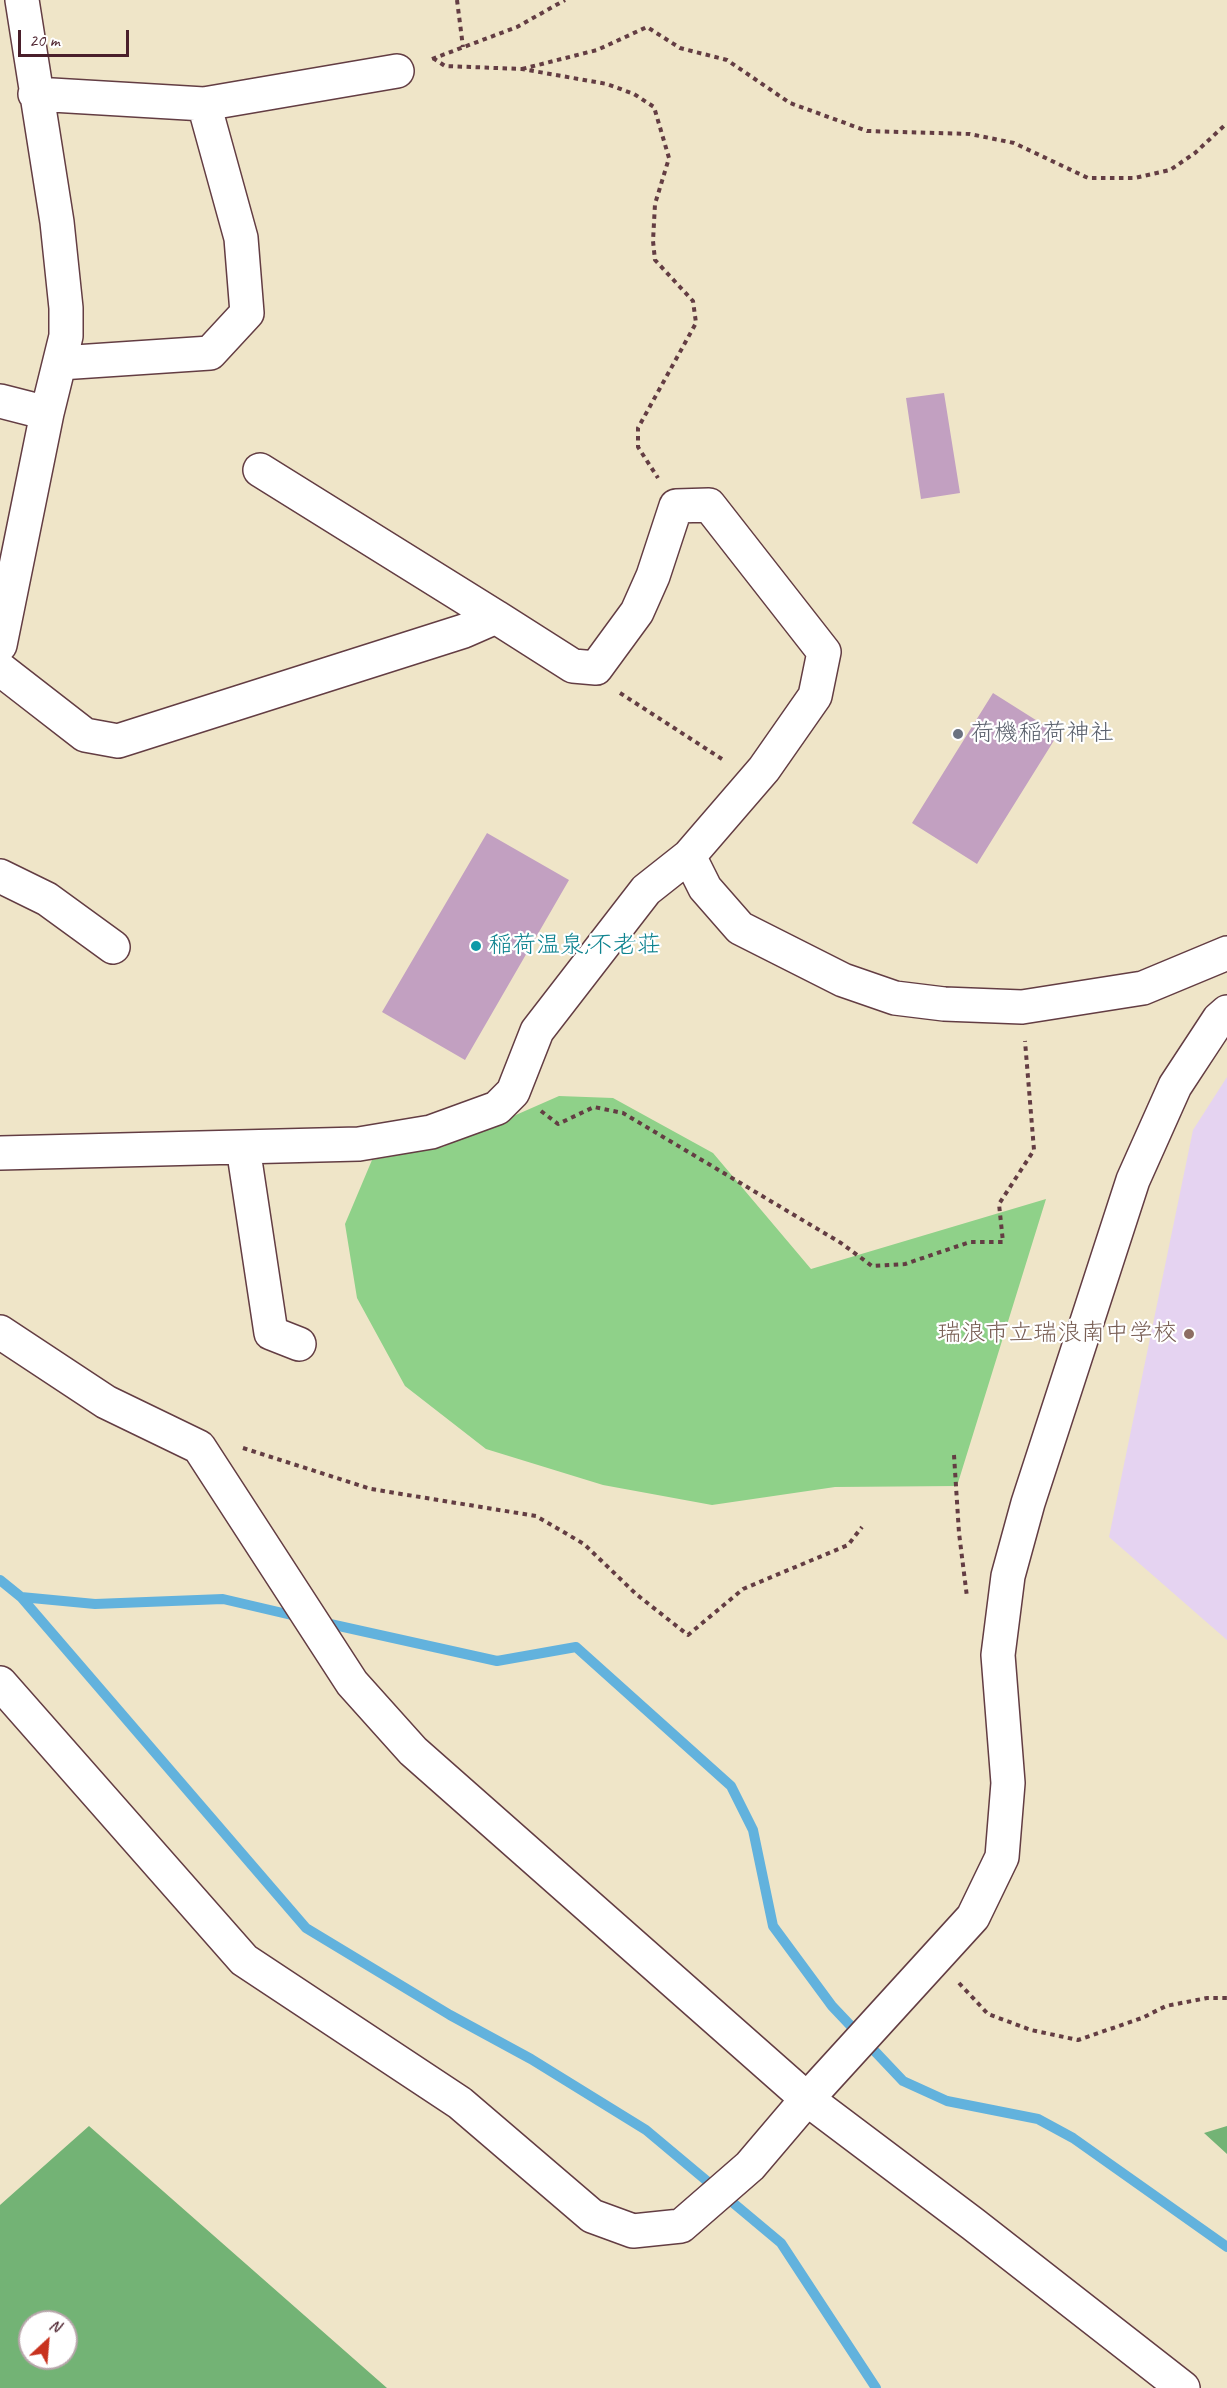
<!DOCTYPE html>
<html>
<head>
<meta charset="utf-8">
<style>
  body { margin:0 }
  #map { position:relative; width:1227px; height:2388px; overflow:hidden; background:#efe5c8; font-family:Caveat,sans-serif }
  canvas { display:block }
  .north { position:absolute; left:18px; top:2310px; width:60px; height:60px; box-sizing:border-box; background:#fff; border:2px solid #b7a5aa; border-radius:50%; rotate:26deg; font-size:16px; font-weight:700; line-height:24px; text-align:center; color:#4a1f2b }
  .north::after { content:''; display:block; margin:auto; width:21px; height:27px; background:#c8321e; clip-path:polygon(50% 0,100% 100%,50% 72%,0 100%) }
  .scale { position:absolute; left:18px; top:30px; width:111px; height:27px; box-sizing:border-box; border:3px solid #4a1f2b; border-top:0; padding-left:8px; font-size:18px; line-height:21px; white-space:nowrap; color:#4a1f2b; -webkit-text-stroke:4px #fff; paint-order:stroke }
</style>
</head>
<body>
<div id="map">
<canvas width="1227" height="2388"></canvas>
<div class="north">N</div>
<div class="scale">20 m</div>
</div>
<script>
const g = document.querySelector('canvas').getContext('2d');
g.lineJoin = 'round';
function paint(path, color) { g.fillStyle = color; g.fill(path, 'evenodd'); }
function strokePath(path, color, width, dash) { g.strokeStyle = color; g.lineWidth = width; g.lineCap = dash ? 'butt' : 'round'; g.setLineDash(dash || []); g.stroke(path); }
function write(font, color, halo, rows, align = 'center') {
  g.font = font + ' Caveat,"Klee One",sans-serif'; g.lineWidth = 4.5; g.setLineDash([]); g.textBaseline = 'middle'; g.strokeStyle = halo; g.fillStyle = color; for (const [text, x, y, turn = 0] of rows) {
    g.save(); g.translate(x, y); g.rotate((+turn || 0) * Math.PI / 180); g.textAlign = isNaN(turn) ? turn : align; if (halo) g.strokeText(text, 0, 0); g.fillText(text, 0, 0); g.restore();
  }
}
const built = new Path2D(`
  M1227,1077V1640L1109,1537L1193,1130Z`);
const green = new Path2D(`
  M559,1096L613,1098L713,1153L811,1269L1046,1199L957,1486L835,1487L712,1505L603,1485L486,1449L405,1386L357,1298L345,1224L372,1160L443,1147Z`);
const forest = new Path2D(`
  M89,2126L387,2388H0V2205ZM30,2322H66V2358H30Z
  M1227,2126V2154L1204,2133Z`);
const stream = new Path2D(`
  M0,1580L21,1597L306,1928L450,2015L531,2059L646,2130L781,2243L876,2388
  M21,1597L95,1604L223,1599L300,1617
  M321,1622L497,1661L576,1647L731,1786L753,1830L773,1926L832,2006L903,2081L947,2101L1038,2119L1073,2138L1227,2247`);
const building = new Path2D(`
  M944,393L960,493L921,499L906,398Z
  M993,693L1058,734L977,864L912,823Z
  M487,833L569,880L465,1060L382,1012Z`);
const path = new Path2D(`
  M457,0L463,47
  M433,58L445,66L522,69L607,84L634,94L654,107L669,158L655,204L653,241L655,260L693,301L696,323L638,428V447L658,478
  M432,59L517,27L565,0
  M522,69L597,50L647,27L680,48L727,60L790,103L867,131L970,134L1014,143L1088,178H1135L1170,170L1195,153L1227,123
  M620,693L725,761
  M541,1111L558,1124L594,1107L623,1113L841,1243L872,1266L905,1264L970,1242H1003L999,1204L1034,1150L1025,1041
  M243,1448L371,1489L536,1516L584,1544L636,1594L688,1635L743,1589L848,1545L862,1527
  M954,1455L959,1533L967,1597
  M959,1983L988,2014L1031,2030L1078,2040L1142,2018L1166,2006L1207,1998H1227`);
const minor = new Path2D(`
  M35,94L204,104L241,238L247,313L210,353L60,363
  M204,104L397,71
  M0,401L47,413
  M260,470L496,617
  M0,645L47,413L66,336V308L57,222L22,0
  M0,669L85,735L118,741L464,631L496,617L573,666L596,668L637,612L653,576L676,506L709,505L824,652L815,696L764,769L689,856L646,890L537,1031L513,1092L497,1108L431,1132L359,1144L0,1153
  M689,856L705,888L740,928L843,980L895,998L944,1004L1022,1007L1143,988L1227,953
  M0,876L47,899L113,947
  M243,1147L271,1333L299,1344
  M0,1332L106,1402L199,1447L352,1683L413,1751L807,2099L973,2224L1183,2388
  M0,1683L244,1960L460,2103L592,2216L633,2231L681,2226L750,2166L807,2099L973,1917L1002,1857L1008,1783L998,1655L1008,1576L1028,1503L1133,1180L1175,1086L1219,1019L1227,1012`);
const markers = [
  [958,734,6,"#6b7280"],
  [476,946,6,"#0f9aa8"],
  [1189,1334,6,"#8d6e63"]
];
const worshipNames = [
  ["荷機稲荷神社",970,734]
];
const cultureNames = [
  ["稲荷温泉;不老荘",488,946]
];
const educationNames = [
  ["瑞浪市立瑞浪南中学校",1177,1334]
];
paint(built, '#e5d3f1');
paint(green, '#8fd189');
paint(forest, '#73b375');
strokePath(stream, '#62b2dd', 10);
paint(building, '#c2a0c1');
strokePath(minor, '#633d43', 36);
strokePath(path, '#633d43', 4, [4.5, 4.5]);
strokePath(minor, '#fff', 33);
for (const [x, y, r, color] of markers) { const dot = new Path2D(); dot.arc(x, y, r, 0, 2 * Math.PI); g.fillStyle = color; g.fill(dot); strokePath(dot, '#fff', 2); }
write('24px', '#5b616d', '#fff', worshipNames, 'left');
write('24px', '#0d838f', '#fff', cultureNames, 'left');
write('24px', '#785e54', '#fff', educationNames, 'right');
</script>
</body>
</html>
